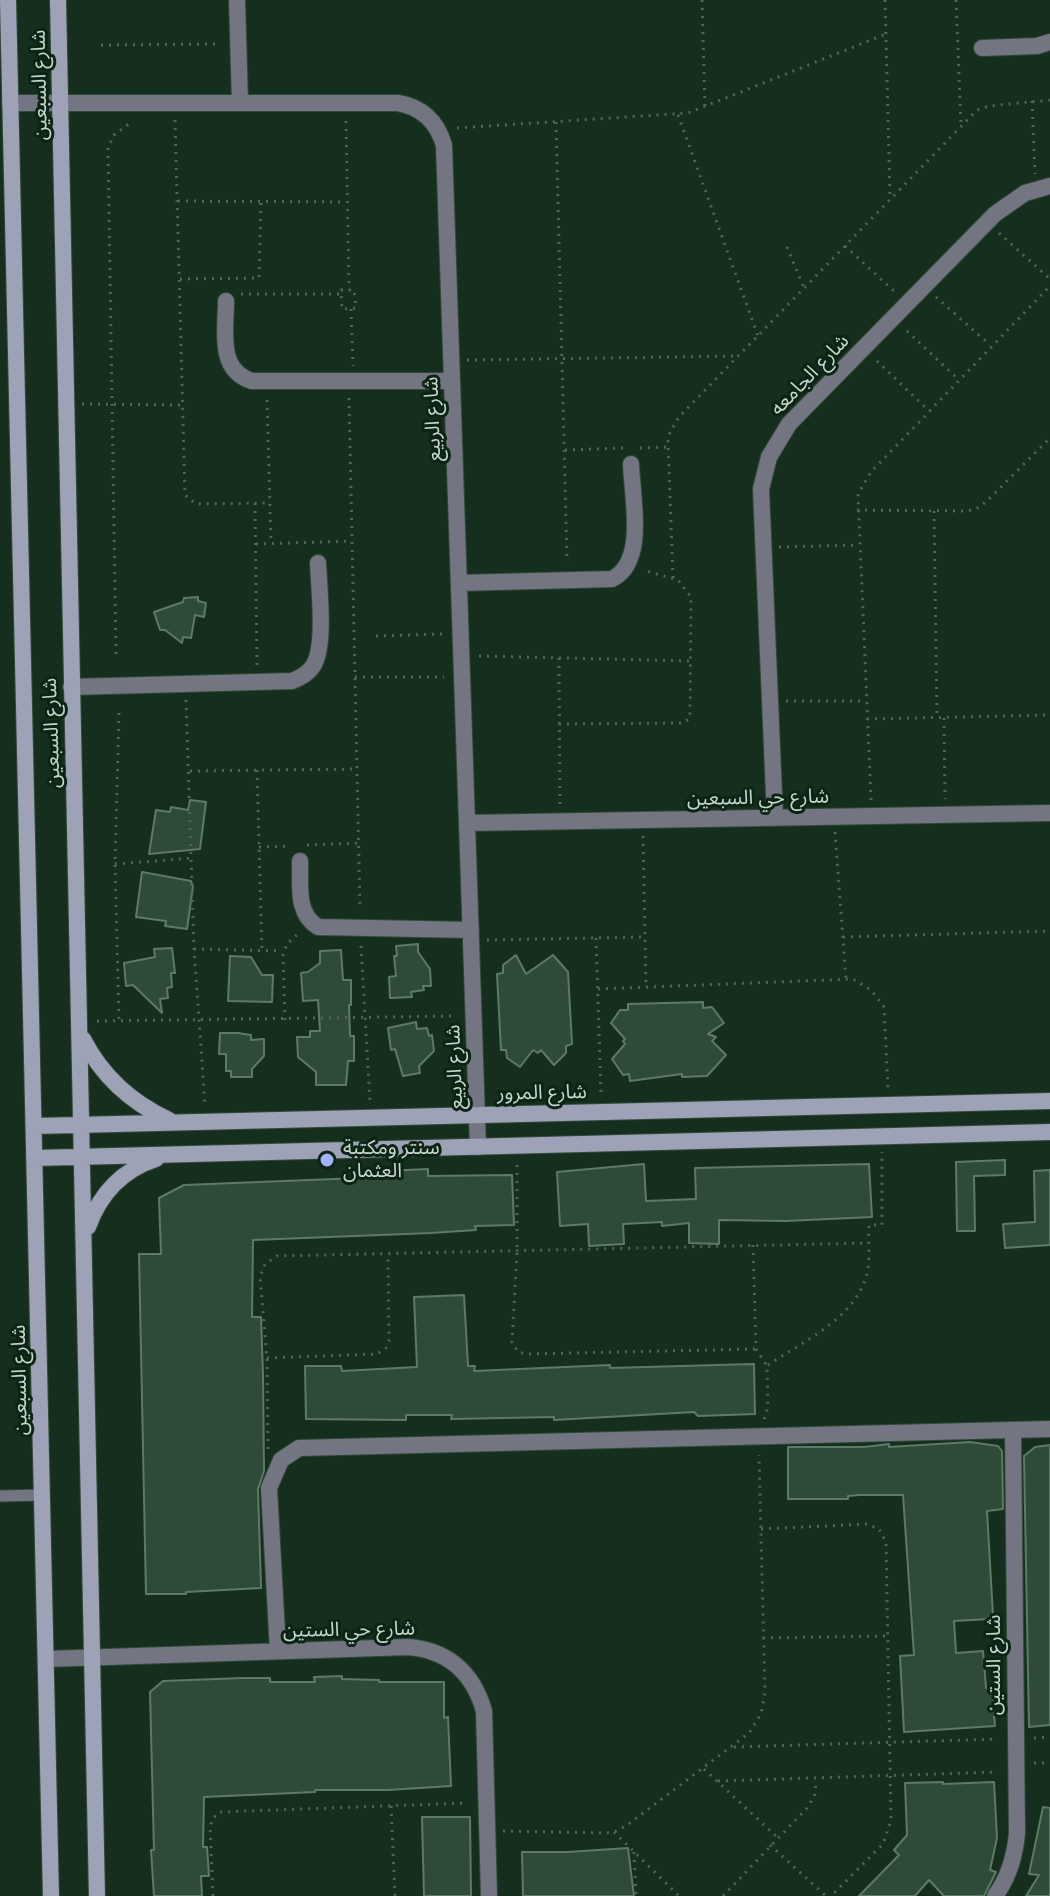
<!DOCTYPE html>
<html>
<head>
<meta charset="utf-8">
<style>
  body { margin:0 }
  canvas { display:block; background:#162e1e }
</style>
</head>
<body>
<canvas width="1050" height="1896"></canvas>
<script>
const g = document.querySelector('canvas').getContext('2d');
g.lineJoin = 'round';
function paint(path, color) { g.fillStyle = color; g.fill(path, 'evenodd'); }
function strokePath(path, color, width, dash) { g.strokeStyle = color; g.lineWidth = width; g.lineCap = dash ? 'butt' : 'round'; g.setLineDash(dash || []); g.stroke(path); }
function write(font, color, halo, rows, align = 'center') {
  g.font = font + ' "Noto Serif","Noto Sans Arabic",serif'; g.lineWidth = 6; g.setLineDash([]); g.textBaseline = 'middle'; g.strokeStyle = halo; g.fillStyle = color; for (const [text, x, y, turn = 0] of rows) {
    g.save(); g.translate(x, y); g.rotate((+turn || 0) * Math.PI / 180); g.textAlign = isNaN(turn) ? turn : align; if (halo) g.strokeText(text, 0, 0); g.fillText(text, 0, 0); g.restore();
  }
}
const building = new Path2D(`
  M198,597V601L206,603L204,617L195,615L191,638L183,637L182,643L165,630H160L154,612L183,602L184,598Z
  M190,800L206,802L200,849L149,854L156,810L170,812L171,807L188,810Z
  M142,872L191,881L193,886L187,929L165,926L166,921L136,917Z
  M418,944V952L430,969L431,986H423L424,990L411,992L412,997L390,998L389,977L396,976L394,956H397L396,946Z
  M172,948L175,973H171L172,987L167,988L168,998L160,999L162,1013L133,985L126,986L124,963L155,957L154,949Z
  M341,950L343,980H351V1005H349L350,1036H354V1061H348L346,1085H316V1072L298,1057L297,1037H310V1031H320L318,1000L303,1001L301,973L308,972L320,963V951Z
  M516,955L526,974L553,955L568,972L572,1044L566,1046V1053L554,1065L541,1050L538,1053L533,1050L520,1067L507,1058L506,1050H501L497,974L503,973V965Z
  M230,956L251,957L262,975H273L272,1002L228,1001Z
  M703,1002V1008L712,1007L724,1023L708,1034L716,1037L712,1041L726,1055L707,1076L682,1077V1074L630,1081L629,1074L623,1075L612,1059L625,1044L623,1041L625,1039L611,1023L620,1010H628V1004Z
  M416,1022L417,1029L427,1028L429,1036L432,1035L434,1051L419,1066L420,1073L403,1076L395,1049L391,1050L388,1028Z
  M220,1033H238L251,1035V1040L264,1039V1056L252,1069V1077H231V1071H226V1054H219Z
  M1005,1160V1175L974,1176L975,1231H957L956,1162Z
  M644,1164L646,1201L696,1199L695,1168L869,1164L872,1217L786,1221L719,1220V1244L689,1243V1223L662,1226V1222L623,1224L624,1244L589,1246L588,1224L560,1226L557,1172Z
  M428,1169V1176L512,1175L514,1225L475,1226L476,1230L431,1233L253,1240L252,1317H261L263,1375L264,1471L258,1489L261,1588L186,1592V1594H146L139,1254H161L159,1198L184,1185L385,1177V1171Z
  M1050,1170V1245L1005,1248L1003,1224L1035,1222L1034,1171Z
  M464,1295L468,1366H475L474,1371L610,1365V1368L754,1364L755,1414L698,1416L694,1412L554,1420V1417L451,1419L452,1415H406V1420L306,1419L305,1366H341L342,1371L417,1367L414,1297Z
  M970,1442L998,1446L1002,1451L1003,1509L987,1511L993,1616H989V1619L954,1621L956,1653L983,1651L986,1688H992L995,1726L904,1732L900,1656L914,1655L903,1495H859L848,1496V1499H788V1447H864L889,1444V1447Z
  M1050,1445V1725L1029,1727L1024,1456L1035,1447Z
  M342,1676V1679L379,1680V1682H444V1718L448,1717L451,1786L388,1790H315V1792L204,1797L203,1847H207L209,1876H201L202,1896H154L151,1850H154L150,1692L163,1681L243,1678H270V1682H315L314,1677Z
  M943,1782V1784L994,1782L997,1838L990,1870L996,1872L984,1896H944L929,1880L915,1896H859L899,1855L894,1850L907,1835L905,1783Z
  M1043,1807L1050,1808V1896H1026L1039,1875L1029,1874Z
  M422,1817H470L471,1896H424Z
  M628,1848L634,1896H523L522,1852H568Z`);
const path = new Path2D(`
  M702,0L705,108
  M885,0L890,196
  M956,0L961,125
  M101,45L221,44
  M1032,101L1035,174
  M678,115L758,336
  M175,120L185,495L196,504L270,503
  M346,121L349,290
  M556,122L567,562
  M457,128L688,113L886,34
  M178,201L346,202
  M999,233L1050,279
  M845,246L895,292
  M787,247L804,288
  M180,279L259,278L261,202
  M341,290H354L356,308L342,309Z
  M241,294H341
  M936,297L990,345
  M351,309L353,366
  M907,331L959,380
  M467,360L739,356
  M877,361L929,411
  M349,398L360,910
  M267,400L271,544
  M82,404L184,405
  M640,448L668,447
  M565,450L624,448
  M255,503L257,666
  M857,510L967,511L976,509L987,501L1050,438
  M934,511L937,717
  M256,544L352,541
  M779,547L858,545
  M673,578L668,442L670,432L679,417L977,110L989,106L1050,100
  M376,636L444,634
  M116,654L108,148L114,135L133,121
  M479,656L691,661
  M559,658L560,806
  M355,677H444
  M186,700L194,949L205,1104
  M786,701H866
  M119,713L115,864L119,1021
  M944,718L945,799
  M867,719L1050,715
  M559,724L683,723L690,718L691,597L678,580L643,570
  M257,770L262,952
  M190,771L357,769
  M871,800L858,494L871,472L1050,286
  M835,832L846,979
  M643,836L646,987
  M307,845L359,843
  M259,847L291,846
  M115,864L193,858
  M843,937L1050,931
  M596,938L601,1094
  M487,940L645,937
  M361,946L370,1102
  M194,949L282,951
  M598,989L853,979L871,990L884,1007L888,1089
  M285,1020L283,955L287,944L299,933
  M97,1021L457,1016
  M517,1165V1252L512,1342L518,1352L527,1354L756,1349
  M753,1245L756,1349L767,1366L768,1407L764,1420
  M267,1358L377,1354L386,1348L389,1341L388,1254
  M768,1365C805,1340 859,1317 868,1269C870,1254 868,1239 869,1225H882V1152
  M268,1449L267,1358L260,1277L265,1264L277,1256L868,1243
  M761,1529L867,1524L879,1529L886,1542L891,1820L883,1844L831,1896
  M763,1638L887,1636
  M1034,1738L1050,1737
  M734,1747L998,1739
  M1034,1763H1050
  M704,1769L777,1837
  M718,1781L998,1772
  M391,1806L395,1896
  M503,1831L604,1833L614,1832L626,1826L749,1733L761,1714L765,1693L759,1455
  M614,1832L679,1896
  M770,1845L826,1896
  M634,1852L636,1896
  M213,1896L210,1827L213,1818L220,1812L468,1803
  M723,1896L808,1807L815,1794L816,1780`);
const lane = new Path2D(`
  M0,1496L42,1495`);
const street = new Path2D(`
  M237,0L240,103
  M982,48L1037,46L1050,42
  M10,103H398C422,107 437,122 444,145L478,1147
  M226,301C226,331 217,370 252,381H452
  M459,583L612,579C647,562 632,498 631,464
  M71,687L292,681C300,678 308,674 313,666C326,647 319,588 318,563
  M775,818L761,489L769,457L789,424L995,214L1025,193L1050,186
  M467,823L1050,813
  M300,861C301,884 295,913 318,927L471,930
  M278,1651L269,1488L281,1460L299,1448L1050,1429
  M46,1659L408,1647C447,1650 473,1672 484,1711L489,1896
  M995,1896C1009,1877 1015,1856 1017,1833L1013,1430`);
const secondary = new Path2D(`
  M8,0L51,1896
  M58,0L97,1896
  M83,1039C102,1076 132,1103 169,1120
  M35,1126L1050,1101
  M35,1158L1050,1132
  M88,1227C100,1194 122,1170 156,1159`);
const markers = [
  [327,1160,8,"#a3b2fd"]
];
const streetNames = [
  ["شارع السبعين",40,85,-91],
  ["شارع الجامعه",810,375,-46],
  ["شارع الربيع",433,419,-92],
  ["شارع السبعين",52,733,-92],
  ["شارع حي السبعين",758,798,-1],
  ["شارع الربيع",455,1067,-92],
  ["شارع المرور",542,1093,-1],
  ["شارع السبعين",20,1380,-91],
  ["شارع حي الستين",349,1630,-1],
  ["شارع الستين",994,1665,-90]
];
const poiNames = [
  ["سنتر ومكتبة",343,1148],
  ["العثمان",343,1171]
];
paint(building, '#304a38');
strokePath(building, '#5e7966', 2);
strokePath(lane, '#32493a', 13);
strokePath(street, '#32493a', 18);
strokePath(secondary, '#32493a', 18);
strokePath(path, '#506557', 3, [2, 6]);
strokePath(lane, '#737682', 11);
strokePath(street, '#737682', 16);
strokePath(secondary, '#9da2b6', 16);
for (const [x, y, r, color] of markers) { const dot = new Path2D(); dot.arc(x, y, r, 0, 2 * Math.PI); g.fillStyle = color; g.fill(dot); strokePath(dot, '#0c2415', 3); }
write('20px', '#c8d7cc', '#0c2415', streetNames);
write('20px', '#c8d7cc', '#0c2415', poiNames, 'left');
</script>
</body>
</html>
